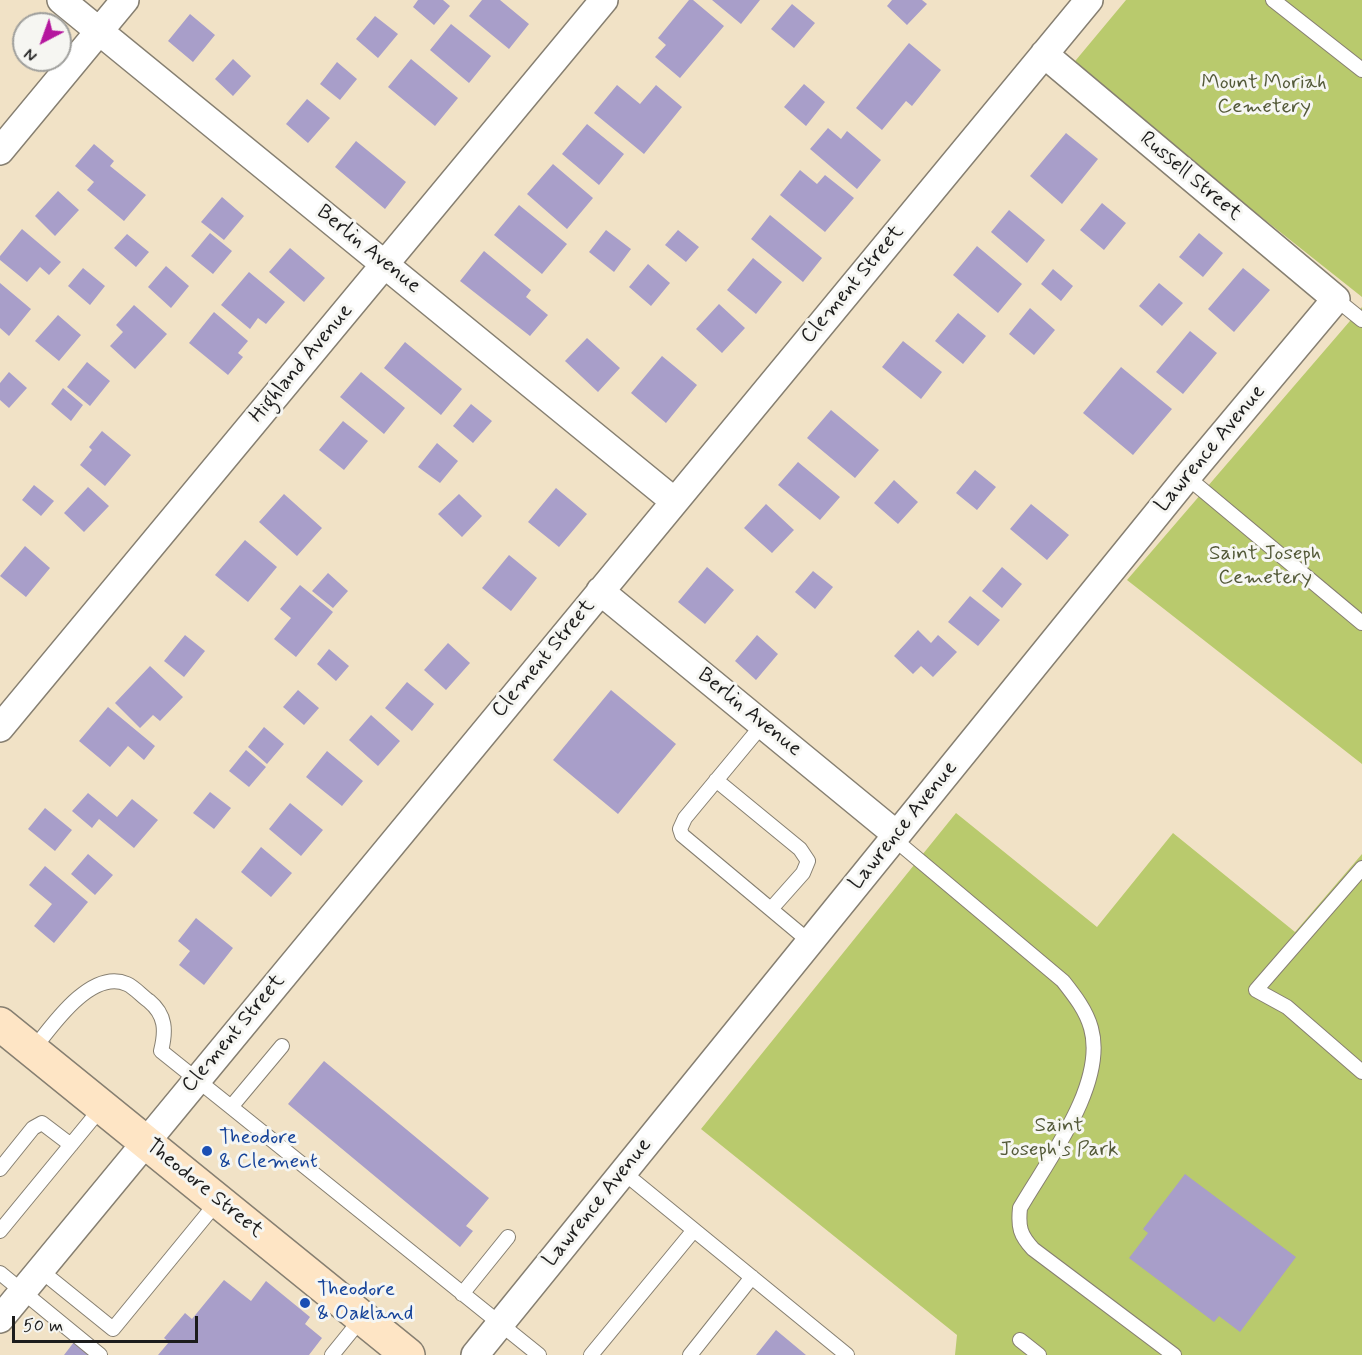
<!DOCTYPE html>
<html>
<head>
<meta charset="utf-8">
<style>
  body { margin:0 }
  #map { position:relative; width:1362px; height:1355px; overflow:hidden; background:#f1e2c6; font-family:Mynerve,sans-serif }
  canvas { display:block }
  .north { position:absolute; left:12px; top:12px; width:60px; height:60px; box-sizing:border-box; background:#f6f6f2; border:2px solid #9f9f9c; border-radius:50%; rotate:221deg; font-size:16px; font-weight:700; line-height:24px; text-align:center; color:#1c1c1c }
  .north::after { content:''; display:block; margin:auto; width:21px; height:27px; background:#b5179e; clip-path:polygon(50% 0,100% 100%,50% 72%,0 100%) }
  .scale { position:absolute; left:12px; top:1316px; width:186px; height:27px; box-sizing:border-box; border:3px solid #1c1c1c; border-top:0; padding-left:8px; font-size:18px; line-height:21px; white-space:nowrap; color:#1c1c1c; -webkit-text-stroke:4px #f6f6f2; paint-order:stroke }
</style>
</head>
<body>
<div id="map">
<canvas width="1362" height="1355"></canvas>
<div class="north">N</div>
<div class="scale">50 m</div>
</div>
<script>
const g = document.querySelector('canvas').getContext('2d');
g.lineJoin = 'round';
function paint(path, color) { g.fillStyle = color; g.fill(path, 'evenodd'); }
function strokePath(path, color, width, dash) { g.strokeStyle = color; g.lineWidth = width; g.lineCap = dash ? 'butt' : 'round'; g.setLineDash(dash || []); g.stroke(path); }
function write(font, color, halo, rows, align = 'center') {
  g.font = font + ' Mynerve,sans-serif'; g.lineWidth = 6; g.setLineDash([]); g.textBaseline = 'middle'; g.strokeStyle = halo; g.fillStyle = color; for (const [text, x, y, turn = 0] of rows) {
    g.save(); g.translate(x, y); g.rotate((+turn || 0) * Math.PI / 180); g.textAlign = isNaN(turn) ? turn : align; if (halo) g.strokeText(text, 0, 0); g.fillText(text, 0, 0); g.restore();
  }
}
const green = new Path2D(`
  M1126,0H1362V297L1071,66Z
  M1362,307V764L1127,580Z
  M956,813L1097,927L1173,833L1295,932L1362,854V1355H955L957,1335L701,1129Z`);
const building = new Path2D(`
  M418,0H443L450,6L434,25L413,7Z
  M482,0H500L529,24L509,49L469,16Z
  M689,0H693L724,26L680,78L655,57L666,45L658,38Z
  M712,0H760L741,24Z
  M892,0H922L927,4L907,25L887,6Z
  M792,4L815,23L794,48L771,29Z
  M190,14L215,35L193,62L168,41Z
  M375,16L398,34L378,58L356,39Z
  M451,24L491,56L469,83L430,50Z
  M909,43L941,70L912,106L906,101L882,130L856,108Z
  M233,59L251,76L233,96L215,79Z
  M411,59L458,98L435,126L388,87Z
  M337,62L357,79L340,100L320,84Z
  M804,84L825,102L806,126L784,107Z
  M617,85L640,104L656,85L682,107L644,154L594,113Z
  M307,99L330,118L308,143L286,124Z
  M587,124L624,154L599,185L562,154Z
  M828,128L841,139L847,131L881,160L857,189L810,149Z
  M1066,133L1098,159L1062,204L1030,176Z
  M356,141L406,182L385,209L335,167Z
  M94,144L114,161L110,166L146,195L124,221L87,190L94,182L75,166Z
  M553,164L593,198L567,229L527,194Z
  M800,170L817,184L825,175L854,198L825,232L780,195Z
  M58,191L79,210L55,236L35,216Z
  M222,197L244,216L224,240L201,222Z
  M1102,203L1126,223L1104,250L1080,230Z
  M519,205L567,244L542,274L494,235Z
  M1009,210L1045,240L1027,263L991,232Z
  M770,215L822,258L803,282L751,239Z
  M22,229L61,262L49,275L40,267L27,282L0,260V256Z
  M606,230L631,249L614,272L589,252Z
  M678,230L699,247L686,262L665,245Z
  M210,233L232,251L213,274L191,256Z
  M1199,233L1223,253L1203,277L1179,257Z
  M127,234L149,252L136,267L114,248Z
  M977,246L1022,284L998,313L953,275Z
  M290,248L325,278L304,302L269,272Z
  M484,251L531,290L526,297L548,315L530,336L460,281Z
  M753,258L782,282L756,314L727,290Z
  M648,264L670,283L651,306L629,287Z
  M166,266L189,286L171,308L148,287Z
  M83,268L105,286L90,305L68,286Z
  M1243,268L1270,290L1234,332L1208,309Z
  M1053,269L1073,286L1061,301L1041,284Z
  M249,272L285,302L266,324L258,318L250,329L221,305Z
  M0,283L31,309L9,336L0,328Z
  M1159,283L1183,303L1162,326L1139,306Z
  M719,304L745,328L722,353L696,329Z
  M134,305L167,334L135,369L110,346L123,332L116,325Z
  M1030,308L1055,330L1034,355L1009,334Z
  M214,312L248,341L238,353L243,357L228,375L189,343Z
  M958,313L986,336L963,364L935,341Z
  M58,315L81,335L59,361L35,341Z
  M1190,331L1217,353L1183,394L1156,372Z
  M587,338L620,368L598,392L565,361Z
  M903,341L942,372L921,399L882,367Z
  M405,342L462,389L441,415L384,368Z
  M662,356L697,385L666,423L631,393Z
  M87,362L110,381L90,406L67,387Z
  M1121,367L1172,409L1133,455L1083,413Z
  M9,372L27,388L9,408L0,400V383Z
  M361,372L405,408L384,434L340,397Z
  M63,388L83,405L71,421L51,404Z
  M471,404L492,421L473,443L453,426Z
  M831,410L879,450L855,478L807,438Z
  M343,421L368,441L344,470L319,450Z
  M102,431L131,455L105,486L80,465L92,450L89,447Z
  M437,443L458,461L440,483L418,467Z
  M798,462L840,497L820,520L778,485Z
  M975,470L996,487L977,510L956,493Z
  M894,480L918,502L898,524L874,503Z
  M34,485L54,501L41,516L22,500Z
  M88,487L109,506L84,532L64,513Z
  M556,488L587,514L559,547L528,522Z
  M284,494L322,528L297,556L259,522Z
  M459,494L482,516L462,537L438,514Z
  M766,504L794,530L772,553L744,528Z
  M1031,504L1069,535L1047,560L1010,529Z
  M245,540L277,567L248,602L215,575Z
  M25,546L50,568L26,597L0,576Z
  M509,555L537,578L511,611L482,588Z
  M707,567L734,590L705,624L678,602Z
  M1002,567L1022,584L1002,608L982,591Z
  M813,571L833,587L815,609L795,592Z
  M328,573L348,591L333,608L312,591Z
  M300,585L333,612L296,657L274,639L291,618L280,609Z
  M970,596L1000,620L978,646L948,622Z
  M918,630L931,643L938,635L957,652L933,677L921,666L913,674L894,656Z
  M185,635L205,651L184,677L164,661Z
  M757,635L778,654L756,680L735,661Z
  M448,643L470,663L446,690L424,670Z
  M329,649L349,666L336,681L317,664Z
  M150,666L183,697L160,721L153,715L140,728L115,703Z
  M407,682L434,704L412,731L385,708Z
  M298,690L319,708L304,725L283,707Z
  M611,690L676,744L618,814L553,760Z
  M108,707L155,746L144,760L128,746L110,767L79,741Z
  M371,715L400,741L378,766L349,740Z
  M264,727L284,744L267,764L248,747Z
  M246,750L266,767L249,787L229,771Z
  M327,751L363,781L342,806L306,777Z
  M210,792L231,808L214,829L193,813Z
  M88,793L117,817L132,799L158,820L134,848L99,819L92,828L72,811Z
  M290,803L323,830L301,856L269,829Z
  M45,808L72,830L55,851L28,829Z
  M261,847L292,873L271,897L241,872Z
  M88,854L113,875L95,895L71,874Z
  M45,866L88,902L54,943L34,926L52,904L29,885Z
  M196,918L233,948L204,985L179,965L190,951L178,941Z
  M324,1061L489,1198L466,1226L473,1231L460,1247L288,1104Z
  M1185,1174L1296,1257L1240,1332L1219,1316L1214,1322L1129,1258L1148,1233L1143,1229Z
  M224,1280L251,1301L266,1281L310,1317L305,1324L322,1338L309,1355H158L169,1342L164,1338L185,1313L192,1319Z
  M776,1330L806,1355H756Z
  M74,1342L89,1355H64Z`);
const lane = new Path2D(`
  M1273,0L1362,70
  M1336,299L1362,320
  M1187,477L1362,623
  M763,724L685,818L680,829L682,835L810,942
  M716,780L800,849L808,861L803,873L771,909
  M894,839L1063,981C1074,995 1086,1010 1091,1028C1107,1084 1047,1161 1020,1208C1018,1227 1020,1235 1033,1249L1174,1355
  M1362,868L1256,990L1287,1007L1362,1072
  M33,1050C51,1027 91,968 127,984C134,987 142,996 149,1001C166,1015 166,1031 161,1051L231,1107L282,1046
  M231,1107L539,1355
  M0,1169L33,1128L42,1123L71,1145
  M623,1172L847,1355
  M0,1231L102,1107
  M40,1270L113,1329L218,1201
  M0,1273L100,1355
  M462,1294L508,1237
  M1020,1340L1039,1355
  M332,1355L362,1318
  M591,1355L694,1230
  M690,1355L752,1277`);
const street = new Path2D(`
  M61,0L674,501
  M0,151L125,0
  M600,591L897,835
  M0,728L604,0
  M0,1319L1089,0
  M475,1355L1187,477L1336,299L1044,54`);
const secondary = new Path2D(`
  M0,1024L408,1355`);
const markers = [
  [207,1151,6,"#1a4fb4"],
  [305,1303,6,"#1a4fb4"]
];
const parkNames = [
  ["Mount Moriah",1264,84],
  ["Cemetery",1264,108],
  ["Saint Joseph",1265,555],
  ["Cemetery",1265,579],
  ["Saint",1059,1127],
  ["Joseph's Park",1059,1151]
];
const streetNames = [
  ["Russell Street",1190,177,40],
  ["Berlin Avenue",368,250,39],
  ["Clement Street",853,285,-50],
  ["Highland Avenue",302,364,-50],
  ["Lawrence Avenue",1211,449,-50],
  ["Clement Street",544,659,-50],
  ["Berlin Avenue",749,713,39],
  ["Lawrence Avenue",904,826,-51],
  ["Clement Street",234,1034,-50],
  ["Theodore Street",204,1189,39],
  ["Lawrence Avenue",598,1203,-51]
];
const transitNames = [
  ["Theodore",219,1139],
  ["& Clement",219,1163],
  ["Theodore",317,1291],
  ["& Oakland",317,1315]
];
paint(green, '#b9ca6d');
paint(building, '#a89ec9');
strokePath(lane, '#867f71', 16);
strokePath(street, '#867f71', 30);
strokePath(secondary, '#867f71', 36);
strokePath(lane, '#fff', 14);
strokePath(street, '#fff', 27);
strokePath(secondary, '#fee5c5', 33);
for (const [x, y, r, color] of markers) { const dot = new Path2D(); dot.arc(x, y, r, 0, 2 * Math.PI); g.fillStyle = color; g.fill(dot); strokePath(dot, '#f6f6f2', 2); }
write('21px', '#535938', '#f6f6f2', parkNames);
write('21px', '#1c1c1c', '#f6f6f2', streetNames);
write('21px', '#164399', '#f6f6f2', transitNames, 'left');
</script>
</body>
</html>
